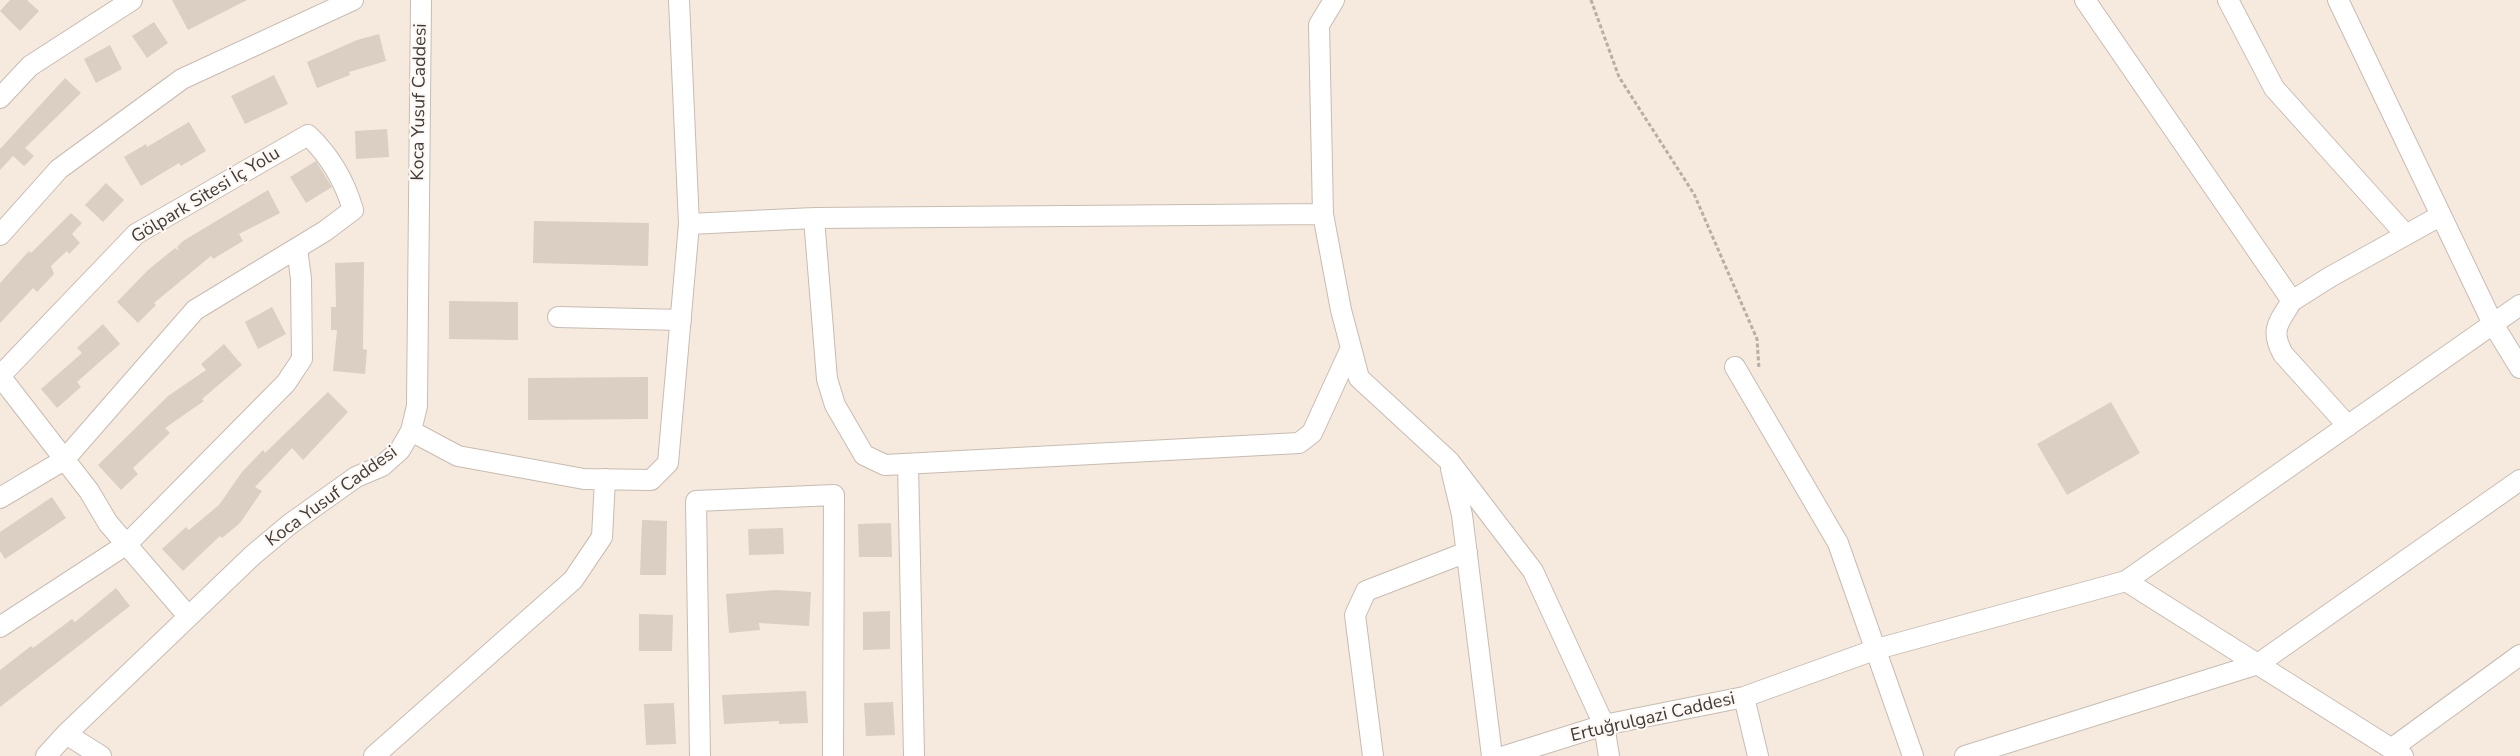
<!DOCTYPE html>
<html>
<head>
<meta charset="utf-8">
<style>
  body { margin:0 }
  canvas { display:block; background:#f6e9de }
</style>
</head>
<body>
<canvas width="2520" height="756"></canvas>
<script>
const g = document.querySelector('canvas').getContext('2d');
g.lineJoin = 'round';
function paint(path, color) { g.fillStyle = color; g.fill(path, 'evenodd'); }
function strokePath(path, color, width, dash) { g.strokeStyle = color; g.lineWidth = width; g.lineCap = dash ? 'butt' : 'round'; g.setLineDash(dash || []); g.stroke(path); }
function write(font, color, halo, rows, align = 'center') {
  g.font = font + ' "Nunito Sans",sans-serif'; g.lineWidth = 4.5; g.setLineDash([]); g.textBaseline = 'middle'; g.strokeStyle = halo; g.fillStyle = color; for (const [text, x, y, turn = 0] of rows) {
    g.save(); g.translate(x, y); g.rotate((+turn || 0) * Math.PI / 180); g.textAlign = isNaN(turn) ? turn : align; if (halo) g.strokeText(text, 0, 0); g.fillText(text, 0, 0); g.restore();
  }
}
const building = new Path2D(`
  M10,0H27L39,11L20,31L0,11Z
  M172,0H247L188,30Z
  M154,22L168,43L147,58L132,36Z
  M379,34L386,61L349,72L350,75L317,88L307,62L357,40Z
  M110,45L122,69L96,83L84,59Z
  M274,75L288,104L245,124L231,96Z
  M65,78L81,93L25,148L34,156L24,166L13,156L0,170V149Z
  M189,122L206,151L181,166L179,163L141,186L124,157L146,144L147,147Z
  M387,129L389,157L356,159L355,131Z
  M316,161L332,187L306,203L290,177Z
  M106,183L124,200L103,222L85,205Z
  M268,190L280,213L239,234L243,241L213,259L211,256L154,303L156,305L138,323L117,302L148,270L175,248L179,251L177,247L183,241Z
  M71,213L82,223L72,234L80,243L69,254L67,251L51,266L54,274L37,292L33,288L0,323V283L29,251L31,253Z
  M534,221L649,223L648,266L533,263Z
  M364,262L363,349L367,350L365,374L333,371L337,330H331V307H336L335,263Z
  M449,301L518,302V340L449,339Z
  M272,307L286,334L258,349L245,322Z
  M103,324L120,344L77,382L81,387L57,408L41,389L82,353L77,348Z
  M224,344L242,365L202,399L204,401L165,428L170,433L133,468L138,474L121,490L98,465L168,396L206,370L201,364Z
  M648,377V419L528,420V378Z
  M328,392L348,412L303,460L292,448L255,487L262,491L240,523L222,538L220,536L183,571L162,549L186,527L189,530L219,505L242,472L263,450L265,453Z
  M2111,402L2140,453L2067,495L2037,444Z
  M52,497L66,518L5,559L0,551V532Z
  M642,520L667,521L666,575H640Z
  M891,523L892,557H859L858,524Z
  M783,528L784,554L749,555L748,529Z
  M116,588L130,606L0,707V670L31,646L33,648L72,619L75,622Z
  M776,590L811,592L809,626L759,623L760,630L729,633L726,594Z
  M890,611V649L863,650V612Z
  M639,614L673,615L672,651H639Z
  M806,691L808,723L779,724V721L724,724L722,695Z
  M893,702L895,735L866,736L864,703Z
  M674,703L676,744L646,745L644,704Z`);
const path = new Path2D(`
  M1591,0L1619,77L1694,194L1757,339L1759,369`);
const minor = new Path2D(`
  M1334,0L1319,25L1323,214L1341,310L1359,378L1449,461L1533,571L1604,725L1609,756
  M2085,0L2292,301C2278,323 2270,330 2283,354L2348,426
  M2228,0L2274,88L2406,235
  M2338,0L2493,324L2520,368
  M0,98L30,66L132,0
  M814,218L827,379L835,405L864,455L885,465L1299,443L1312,433L1351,348
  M689,224L814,218L1323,214
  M0,235L59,169L182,79L353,0
  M2292,301L2330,277L2440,216
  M558,317L681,320
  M1735,367L1838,543L1913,756
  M0,376L136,234L308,135C330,156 345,182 353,210L325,231L195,310L64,460L0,498
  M0,376L89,491L108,523L188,616
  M411,431L458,456L584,479L651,480L668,463L689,224L679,0
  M908,464L914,756
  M1451,469L1462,515L1492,756
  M2126,581L2403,756
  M0,627L127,544L286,383L302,359L301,279L297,248
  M66,734L101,756
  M2391,749L2520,655
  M46,756L66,734L253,555L290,524L356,477L382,466L400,450L411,431L417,406L421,0
  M374,756L573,580L602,537L605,479
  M700,756L696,501L834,495L833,756
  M1373,756L1355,615L1366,591L1467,552
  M1505,756L1604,725L1744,697
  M1758,756L1744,697L1877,649L2126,581L2520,305
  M1965,756L2258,664L2520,480`);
const streetNames = [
  ["Koca Yusuf Caddesi",420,102,-89],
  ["Gölpark Sitesi İç Yolu",206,196,-31],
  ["Koca Yusuf Caddesi",332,497,-36],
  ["Ertuğrulgazi Caddesi",1653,718,-13]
];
paint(building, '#dbcec3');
strokePath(minor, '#c8bcb1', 22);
strokePath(path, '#b8aea5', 3, [4, 2.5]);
strokePath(minor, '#fff', 20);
write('18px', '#403b36', '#fdf8f4', streetNames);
</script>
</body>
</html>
